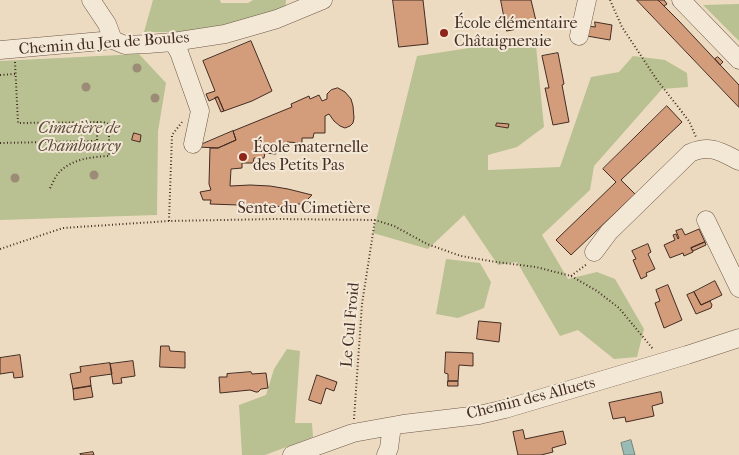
<!DOCTYPE html>
<html>
<head>
<meta charset="utf-8">
<style>
  body { margin:0 }
  canvas { display:block; background:#ecdbc0 }
</style>
</head>
<body>
<canvas width="739" height="455"></canvas>
<script>
const g = document.querySelector('canvas').getContext('2d');
g.lineJoin = 'round';
function paint(path, color) { g.fillStyle = color; g.fill(path, 'evenodd'); }
function strokePath(path, color, width, dash) { g.strokeStyle = color; g.lineWidth = width; g.lineCap = dash ? 'butt' : 'round'; g.setLineDash(dash || []); g.stroke(path); }
function write(font, color, halo, rows, align = 'center') {
  g.font = font + ' "IM FELL French Canon",serif'; g.lineWidth = 4; g.setLineDash([]); g.textBaseline = 'middle'; g.strokeStyle = halo; g.fillStyle = color; for (const [text, x, y, turn = 0] of rows) {
    g.save(); g.translate(x, y); g.rotate((+turn || 0) * Math.PI / 180); g.textAlign = isNaN(turn) ? turn : align; if (halo) g.strokeText(text, 0, 0); g.fillText(text, 0, 0); g.restore();
  }
}
const green = new Path2D(`
  M153,0H220L221,3H248L253,0H286L285,13L212,32H144Z
  M739,4V41L703,5Z
  M489,45L536,46L544,127L517,147L488,155V170L560,167L591,77L619,72L633,56L665,60L687,73L688,87L662,89L594,166L590,190L542,235L568,279L597,272L615,279L644,329L637,357L614,359L578,330L560,336L517,262L498,265L464,215L428,249L373,233L417,56Z
  M139,54L166,83L158,131L157,215L0,220V61Z
  M446,259L480,263L491,282L484,308L458,318L436,314Z
  M287,349L300,351L295,423H312L313,437L265,455H242L239,405L266,395L274,369Z`);
const water = new Path2D(`
  M631,440L635,455H624L621,443Z`);
const building = new Path2D(`
  M393,0H423L428,44L399,47Z
  M501,0H531L537,25L507,31Z
  M637,0H658L679,21L739,85V107Z
  M660,0H664L667,4L664,6L659,1Z
  M595,22L612,25L610,40L587,36L589,26L595,27Z
  M251,41L272,91L252,101L224,111L218,97L209,101L206,94L215,91L203,61Z
  M558,53L564,84L562,85L569,122L553,125L545,88H549L542,56Z
  M718,57L723,62L720,65L715,59Z
  M338,88L345,92L351,99L353,106L354,118L353,123L350,126L345,128L340,126L334,121L329,114L325,116V133H314L313,138H302V143L287,142V149H276V154L265,153L264,158H254L253,163H242V168L231,169L230,186L250,185L270,186L288,189L312,195L303,204H296L295,207L210,204L211,200H203L200,192L211,190L209,184L210,148H218L236,140L233,131L292,107L291,104L309,96L310,99L319,95L322,101L327,99V94L331,90Z
  M218,97L224,111L221,112L215,98Z
  M667,106L682,122L621,180L635,194L571,255L556,240L616,182L603,169Z
  M497,123L509,124L508,128L496,126Z
  M233,131L236,140L218,148L198,147V146Z
  M134,133L141,135L140,142L132,140Z
  M682,229L685,235L699,229L705,242L691,248L693,252L684,256L683,253L670,258L664,245L675,240L673,235L676,234L678,239L679,238L676,231Z
  M705,242L706,245L693,251L691,248Z
  M648,244L651,252L648,254L655,269L646,273L647,276L641,279L633,260L636,259L632,251Z
  M715,281L722,295L701,305L694,292Z
  M668,285L682,320L664,328L655,303L660,301L656,290Z
  M694,292L701,305L710,301L712,305L711,308L696,314L687,295Z
  M479,321L501,323L499,342L477,339Z
  M161,346H169L170,351L185,352V368L160,367Z
  M446,352L473,353V366L459,365L458,381H448V374L445,373Z
  M20,355L23,377L14,378L13,372L0,374V358Z
  M133,361L135,376L121,378L122,383L113,384L110,364Z
  M110,363L112,374L90,377L91,386L73,389L70,374L81,372L80,367Z
  M251,372L252,374L266,373L268,388L261,389L258,392H256L250,390L220,393L219,377H227V374Z
  M317,375L337,382L334,391L326,388L321,404L309,400Z
  M448,381H458V386H448Z
  M91,386L93,397L74,400L73,389Z
  M661,392L663,403L652,406L654,416L626,422L625,417L613,419L609,403Z
  M523,430L525,439L563,431L566,444L552,448L553,452L541,455H518L513,432Z
  M93,452L94,455H81L80,454Z`);
const path = new Path2D(`
  M610,0L622,27L657,80L689,121L696,137
  M15,62L18,123L103,122L109,124V156C91,157 69,159 57,175C54,179 52,185 49,190
  M0,75L15,74
  M0,143L97,141V122
  M169,221L172,135L182,122
  M0,249L63,228L169,221L276,219L375,220L394,226L427,244L461,256L496,262L536,267L571,276L597,291L619,308L653,349
  M571,276L587,264
  M354,419L362,304L375,220`);
const minor = new Path2D(`
  M91,0L107,24L113,40
  M681,0L739,60
  M579,36L587,0
  M173,42L179,52L200,111L193,144
  M0,50L113,40L125,45L148,44L173,42L225,34L277,19L323,0
  M706,220L739,288
  M594,252L609,232L690,153C711,144 721,152 739,161
  M292,455L353,433L403,424L479,415L505,409L687,355L739,338
  M386,455L389,448L392,426`);
const trees = [
  [137,68],
  [86,87],
  [155,98],
  [94,175],
  [15,178]
];
const markers = [
  [444,33,5,"#8f2418"],
  [243,157,5,"#8f2418"]
];
const poiNames = [
  ["École élémentaire",454,24],
  ["Châtaigneraie",454,42],
  ["École maternelle",253,148],
  ["des Petits Pas",253,166]
];
const streetNames = [
  ["Chemin du Jeu de Boules",104,44,-4],
  ["Sente du Cimetière",304,209],
  ["Le Cul Froid",351,325,-85],
  ["Chemin des Alluets",531,399,-14]
];
const parkNames = [
  ["Cimetière de",79,129],
  ["Chambourcy",79,147]
];
paint(green, '#b9c091');
paint(water, '#99bbb5');
strokePath(water, '#77827b', 1);
paint(building, '#d39c7b');
strokePath(building, '#442c23', 1);
strokePath(minor, '#6e584a', 19);
strokePath(path, '#442c23', 2, [1, 2.5]);
strokePath(minor, '#f3e8d6', 18);
g.fillStyle = '#9c8b76';
for (const [x, y] of trees) { g.beginPath(); g.arc(x, y, 4.5, 0, 2 * Math.PI); g.fill(); }
for (const [x, y, r, color] of markers) { const dot = new Path2D(); dot.arc(x, y, r, 0, 2 * Math.PI); g.fillStyle = color; g.fill(dot); strokePath(dot, '#f3e8d6', 2); }
write('16px', '#442c23', '#f3e8d6', poiNames, 'left');
write('16px', '#442c23', '#f3e8d6', streetNames);
write('italic 16px', '#5b4a39', '#f3e8d6', parkNames);
</script>
</body>
</html>
